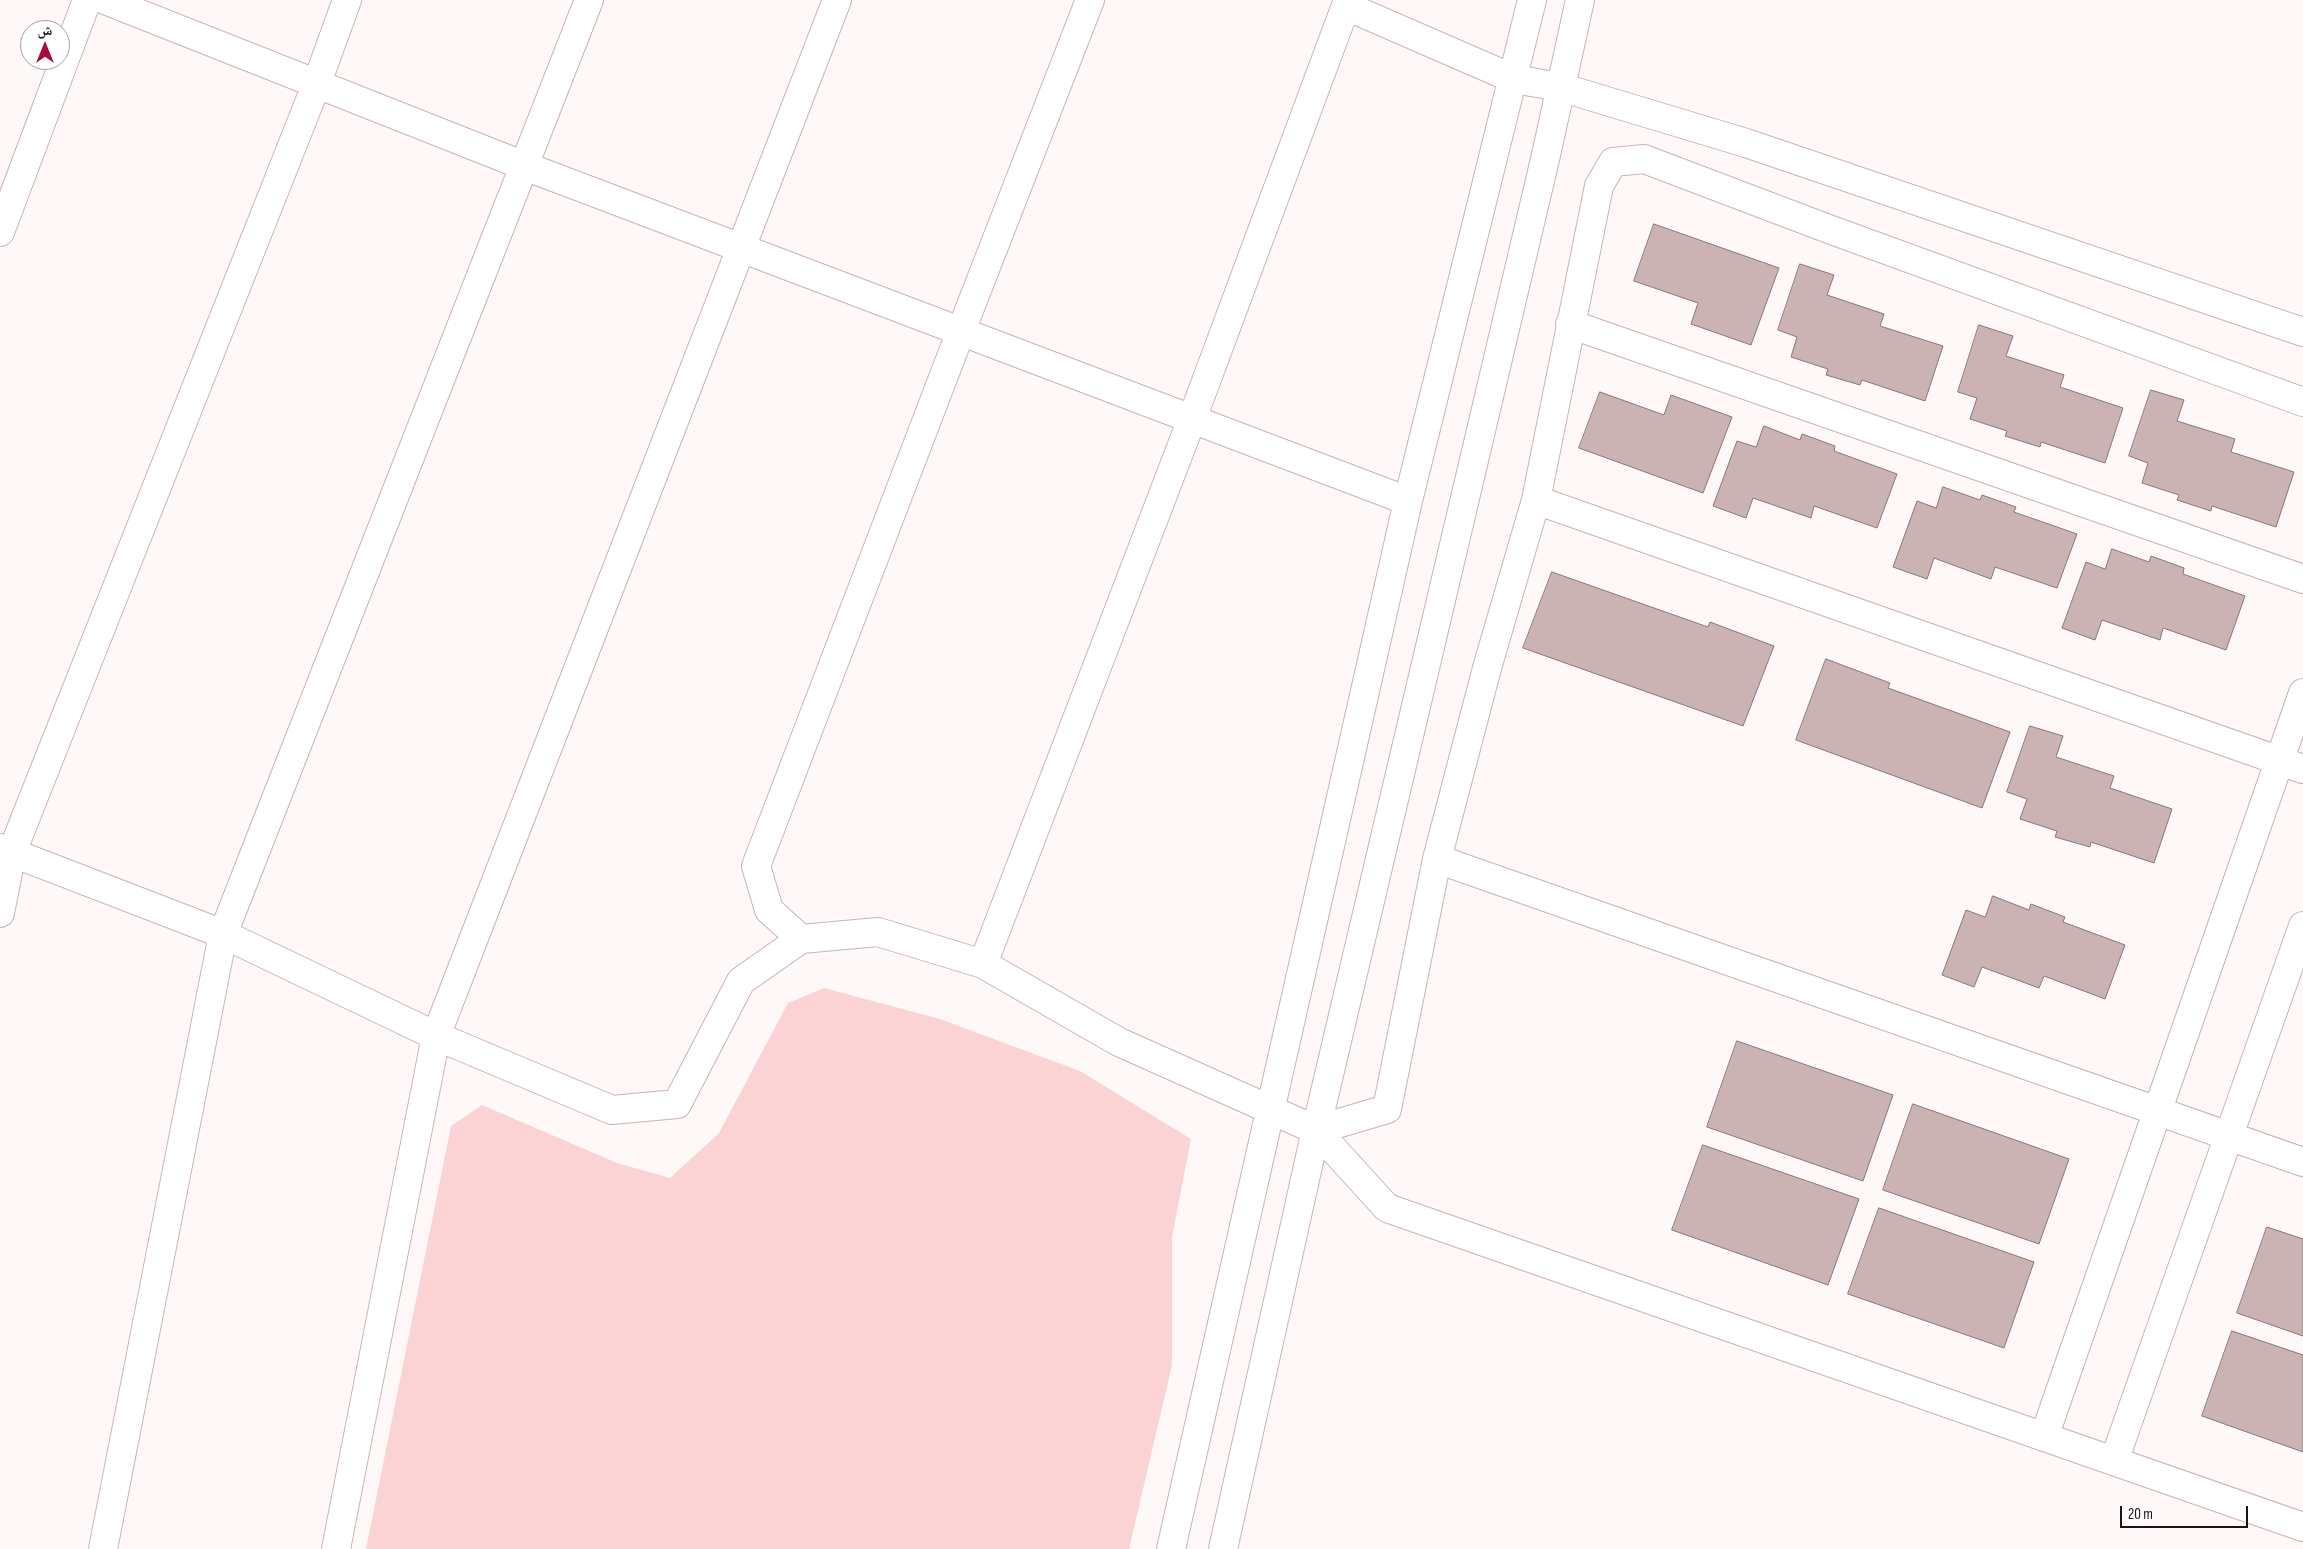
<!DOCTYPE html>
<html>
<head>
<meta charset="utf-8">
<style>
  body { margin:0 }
  #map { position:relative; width:2303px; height:1549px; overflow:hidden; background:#fef8f9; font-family:"Sofia Sans Condensed","Noto Naskh Arabic",sans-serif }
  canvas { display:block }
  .north { position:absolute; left:20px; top:20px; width:50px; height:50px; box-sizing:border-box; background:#fff; border:1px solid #a4a1a1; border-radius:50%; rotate:0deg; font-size:14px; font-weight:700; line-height:20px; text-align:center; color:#1c1314 }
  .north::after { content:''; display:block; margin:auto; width:18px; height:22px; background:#a60c39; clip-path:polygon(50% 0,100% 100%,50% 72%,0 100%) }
  .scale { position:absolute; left:2120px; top:1506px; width:128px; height:22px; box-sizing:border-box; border:2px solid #1c1314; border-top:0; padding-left:6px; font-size:15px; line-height:18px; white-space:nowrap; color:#1c1314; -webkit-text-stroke:4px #fff; paint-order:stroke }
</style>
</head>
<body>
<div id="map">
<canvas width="2303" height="1549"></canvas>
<div class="north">ش</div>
<div class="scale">20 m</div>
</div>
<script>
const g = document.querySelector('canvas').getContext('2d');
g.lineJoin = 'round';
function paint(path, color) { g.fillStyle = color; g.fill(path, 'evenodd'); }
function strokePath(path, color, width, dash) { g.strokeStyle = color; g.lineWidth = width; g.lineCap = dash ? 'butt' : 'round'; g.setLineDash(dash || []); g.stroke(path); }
const green = new Path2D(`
  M824,988L940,1019L1080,1071L1191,1139L1172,1237V1365L1129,1549H366L451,1126L482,1105L617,1163L670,1178L719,1133L788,1003Z`);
const building = new Path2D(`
  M1654,224L1779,268L1751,345L1691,324L1698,303L1634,281Z
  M1800,264L1834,275L1827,295L1884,314L1880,326L1943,346L1925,401L1862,380L1860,385L1826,375L1828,369L1791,357L1797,337L1778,330Z
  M1979,325L2013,336L2006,356L2064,375L2060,387L2123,408L2105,463L2041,442L2040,447L2005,436L2007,431L1970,419L1977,398L1958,392Z
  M2151,390L2184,400L2177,421L2235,439L2231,452L2294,472L2276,527L2212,506L2211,511L2177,500L2179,495L2142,483L2148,463L2129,456Z
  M1600,392L1664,415L1671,395L1732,417L1703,493L1579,448Z
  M1764,426L1800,440L1802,434L1835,446L1834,451L1897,474L1877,528L1814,506L1811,518L1753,498L1746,518L1713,506L1737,441L1756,447Z
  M1943,487L1980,500L1982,495L2016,507L2014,512L2077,534L2057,588L1995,567L1991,579L1934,558L1927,579L1893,567L1917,501L1936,508Z
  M2112,549L2149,562L2151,556L2184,568L2183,574L2245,596L2226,650L2163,628L2160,640L2102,620L2095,640L2062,628L2086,562L2105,569Z
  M1552,572L1708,627L1710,622L1774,646L1743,726L1523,648Z
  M1826,659L1890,683L1888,688L2010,732L1982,808L1796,740Z
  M2030,726L2063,736L2056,757L2114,776L2110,788L2172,809L2154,863L2091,842L2090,847L2055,837L2057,831L2020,819L2027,799L2007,792Z
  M1993,896L2029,910L2031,904L2065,917L2063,922L2125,945L2105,999L2044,976L2039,988L1982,967L1974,987L1942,975L1966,910L1985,917Z
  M1737,1041L1893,1095L1863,1181L1707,1127Z
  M1913,1104L2069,1159L2039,1244L1883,1190Z
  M1703,1145L1859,1199L1828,1285L1672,1230Z
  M1879,1208L2034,1262L2004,1348L1848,1294Z
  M2267,1227L2303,1239V1336L2237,1313Z
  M2232,1331L2303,1355V1452L2202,1416Z`);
const minor = new Path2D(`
  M105,0L522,165L1408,501
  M1346,6L1514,79L1560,87L1746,143L2303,332
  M0,232L87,0
  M1570,324L2303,579
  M1536,500L2303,769
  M0,848L223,934L436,1036L612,1110L677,1104L741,981L801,939L878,932L983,964L1192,419L1348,0
  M1437,859L2303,1162
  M0,913L12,852L317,83L347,0
  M801,939L769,910L756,866L961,331L1090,0
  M983,964L1119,1042L1316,1130L1387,1109L1437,859L1487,668L1536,500L1599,186L1613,162L1644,159L1826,228L2303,402
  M1316,1130L1387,1208L2303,1527
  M2044,1437L2303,693
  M2114,1461L2303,926
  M103,1549L223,934L589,0
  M336,1549L436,1036L837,0
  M1171,1549L1408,501L1532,0
  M1223,1549L1316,1130L1546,155L1580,0`);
paint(green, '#fbd3d5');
paint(building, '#cbb3b4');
strokePath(building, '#8c7577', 1);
strokePath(minor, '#cbb3b4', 30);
strokePath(minor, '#fff', 28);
</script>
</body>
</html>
